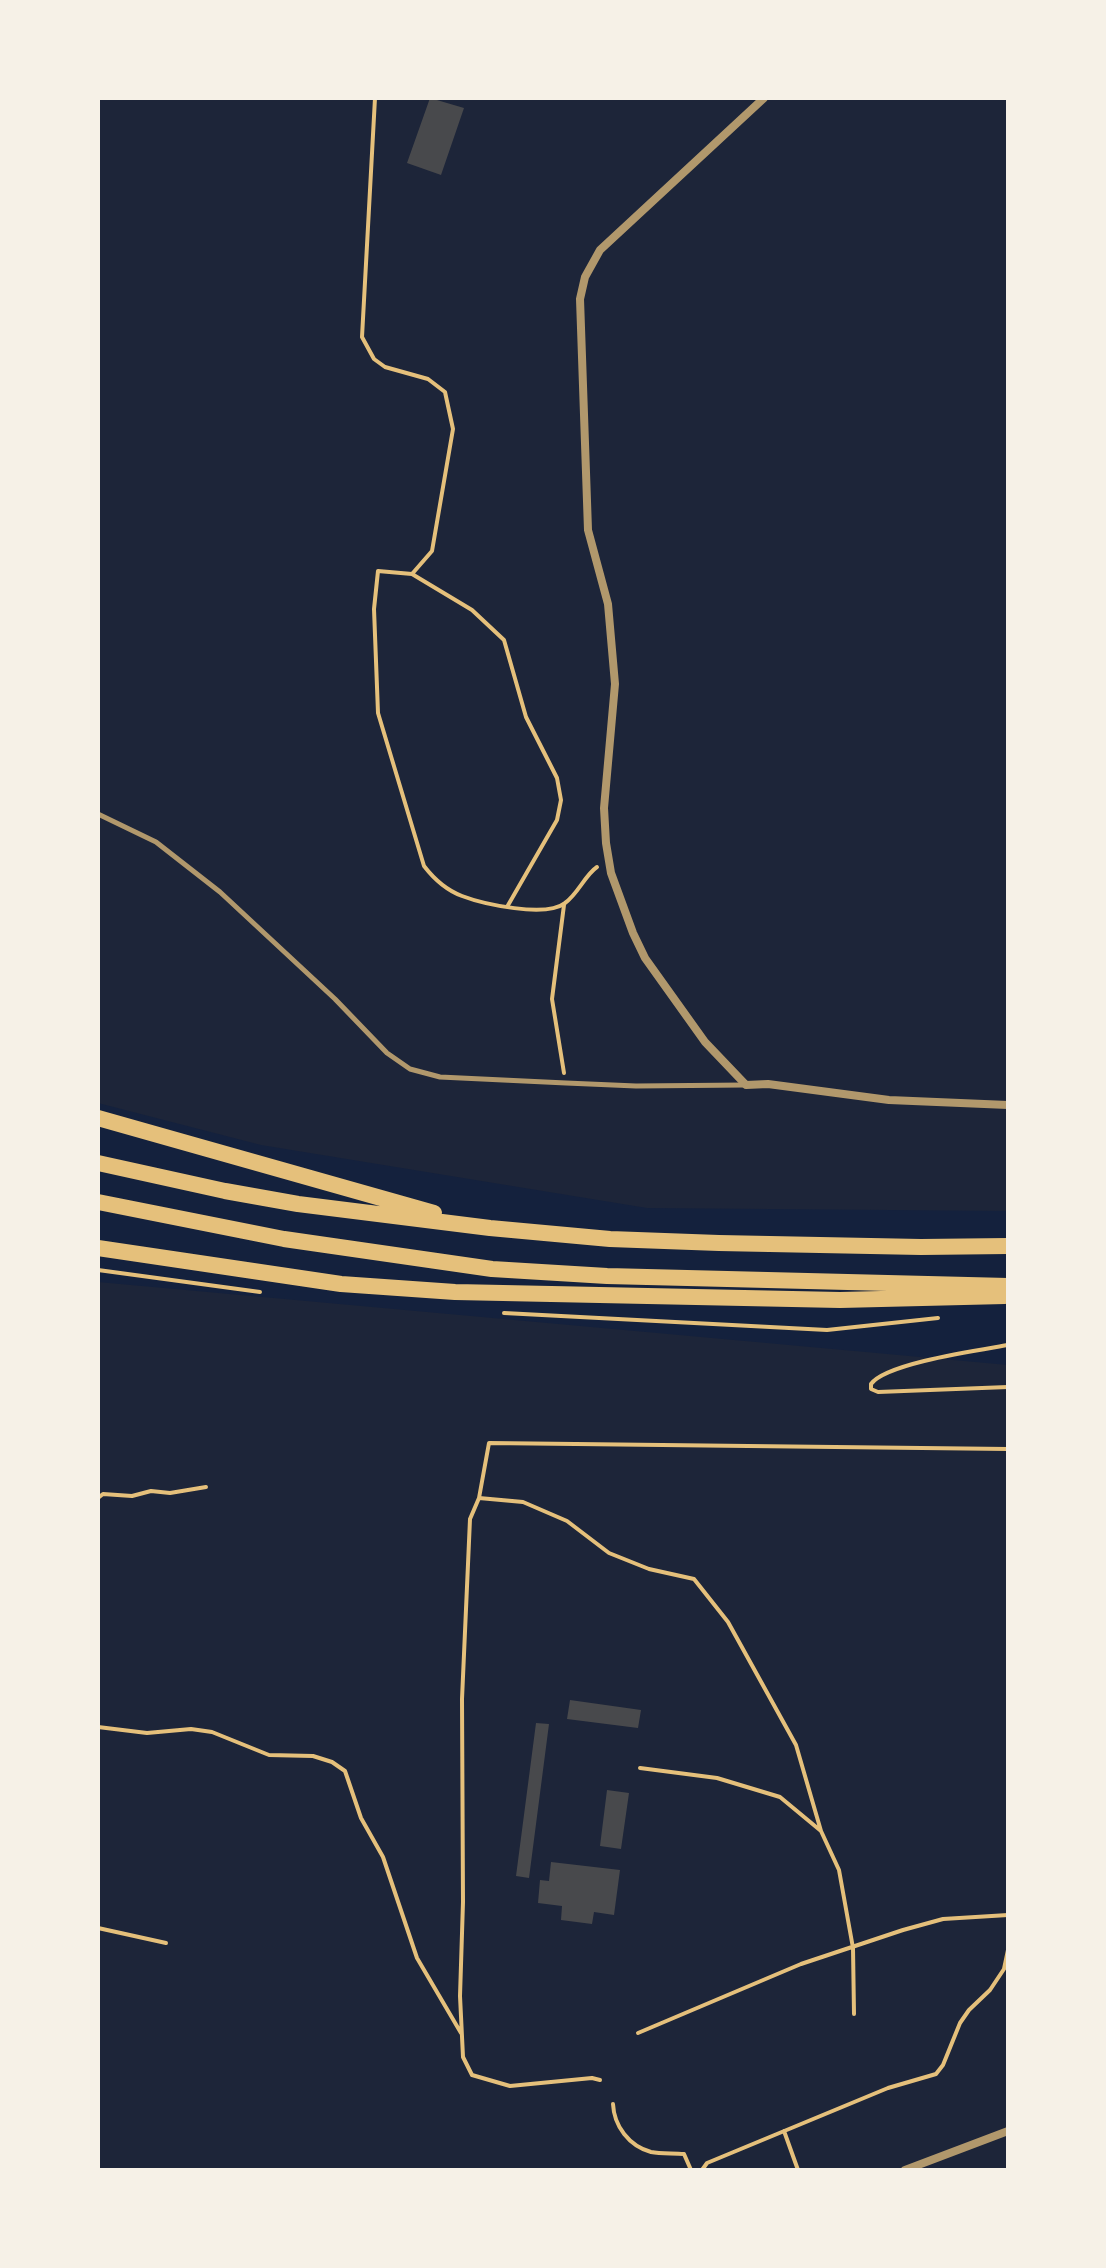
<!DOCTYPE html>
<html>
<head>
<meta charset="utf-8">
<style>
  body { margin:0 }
  #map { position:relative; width:1106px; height:2268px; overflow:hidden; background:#14213d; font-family:"PT Sans",sans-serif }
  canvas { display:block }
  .frame { position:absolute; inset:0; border:100px solid #f6f1e7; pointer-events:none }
</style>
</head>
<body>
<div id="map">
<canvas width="1106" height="2268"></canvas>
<div class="frame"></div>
</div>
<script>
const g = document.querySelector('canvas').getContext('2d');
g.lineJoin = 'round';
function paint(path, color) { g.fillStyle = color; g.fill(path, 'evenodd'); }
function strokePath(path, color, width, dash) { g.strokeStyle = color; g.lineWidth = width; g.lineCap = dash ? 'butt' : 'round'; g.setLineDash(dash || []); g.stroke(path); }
const green = new Path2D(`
  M98,98H1008V1211L647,1208L261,1145L98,1103Z
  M98,1282L1008,1365V2170H98Z`);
const building = new Path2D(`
  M430,98L464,108L441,175L407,163Z
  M570,1700L641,1710L638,1728L567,1719Z
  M536,1723L549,1724L529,1878L516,1876Z
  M607,1790L629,1793L621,1849L600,1846Z
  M551,1862L620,1870L614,1915L594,1912L592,1924L561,1920L562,1906L538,1903L540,1880L549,1881Z`);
const path = new Path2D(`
  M375,98L362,337L374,359L385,367L428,379L445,392L453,429L432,551L412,574L378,571L374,609L378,713L424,866C434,879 446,890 462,896C483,904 546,918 565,903C578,894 585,875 597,867
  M412,574L472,610L504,640L526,717L557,778L561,800L557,820L507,907
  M564,905L552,999L564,1073
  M98,1270L260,1292
  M504,1313L827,1330L938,1318
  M1008,1345C980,1350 886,1363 871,1384V1389L878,1392L1008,1387
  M98,1498L103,1494L132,1496L151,1491L170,1493L206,1487
  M479,1498L489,1443L1008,1449
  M98,1727L147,1733L191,1729L212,1732L269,1755L313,1756L332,1762L345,1771L361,1818L383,1857L417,1958L461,2033
  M640,1768L717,1778L780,1797L821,1831L839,1870L853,1948L854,2014
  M98,1928L166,1943
  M638,2033L801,1964L903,1930L943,1919L1008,1915
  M600,2080L592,2078L510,2086L472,2075L463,2057L460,1996L463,1902L462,1699L470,1519L479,1498L523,1502L567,1521L609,1553L649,1569L694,1579L728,1622L796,1745L821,1831
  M613,2104C614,2126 629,2146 651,2152C661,2154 673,2153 684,2154L691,2170
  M784,2131L798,2170
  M702,2170L707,2163L888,2088L936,2074L943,2065L960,2023L969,2010L990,1990L1004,1969L1008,1950`);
const service = new Path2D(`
  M98,814L156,842L220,892L335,999L387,1053L410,1069L440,1077L566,1083L636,1086L745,1085`);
const minor = new Path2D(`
  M764,98L600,250L585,277L580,299L588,530L608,604L615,684L604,808L606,843L611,873L633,933L645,958L705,1042L746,1085L768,1084L889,1100L1008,1105
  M905,2170L1008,2131`);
const motorway = new Path2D(`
  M98,1118L434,1213
  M98,1163L225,1191L298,1204L490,1228L610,1239L719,1243L921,1247L1008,1246
  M98,1202L284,1239L492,1269L607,1276L1008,1286
  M98,1248L341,1284L455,1292L840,1300L1005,1296`);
paint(green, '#1d2539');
paint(building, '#48494c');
strokePath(path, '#e5c07b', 4);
strokePath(service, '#b1986c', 5);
strokePath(minor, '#b1986c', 8);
strokePath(motorway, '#e5c07b', 16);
</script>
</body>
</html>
